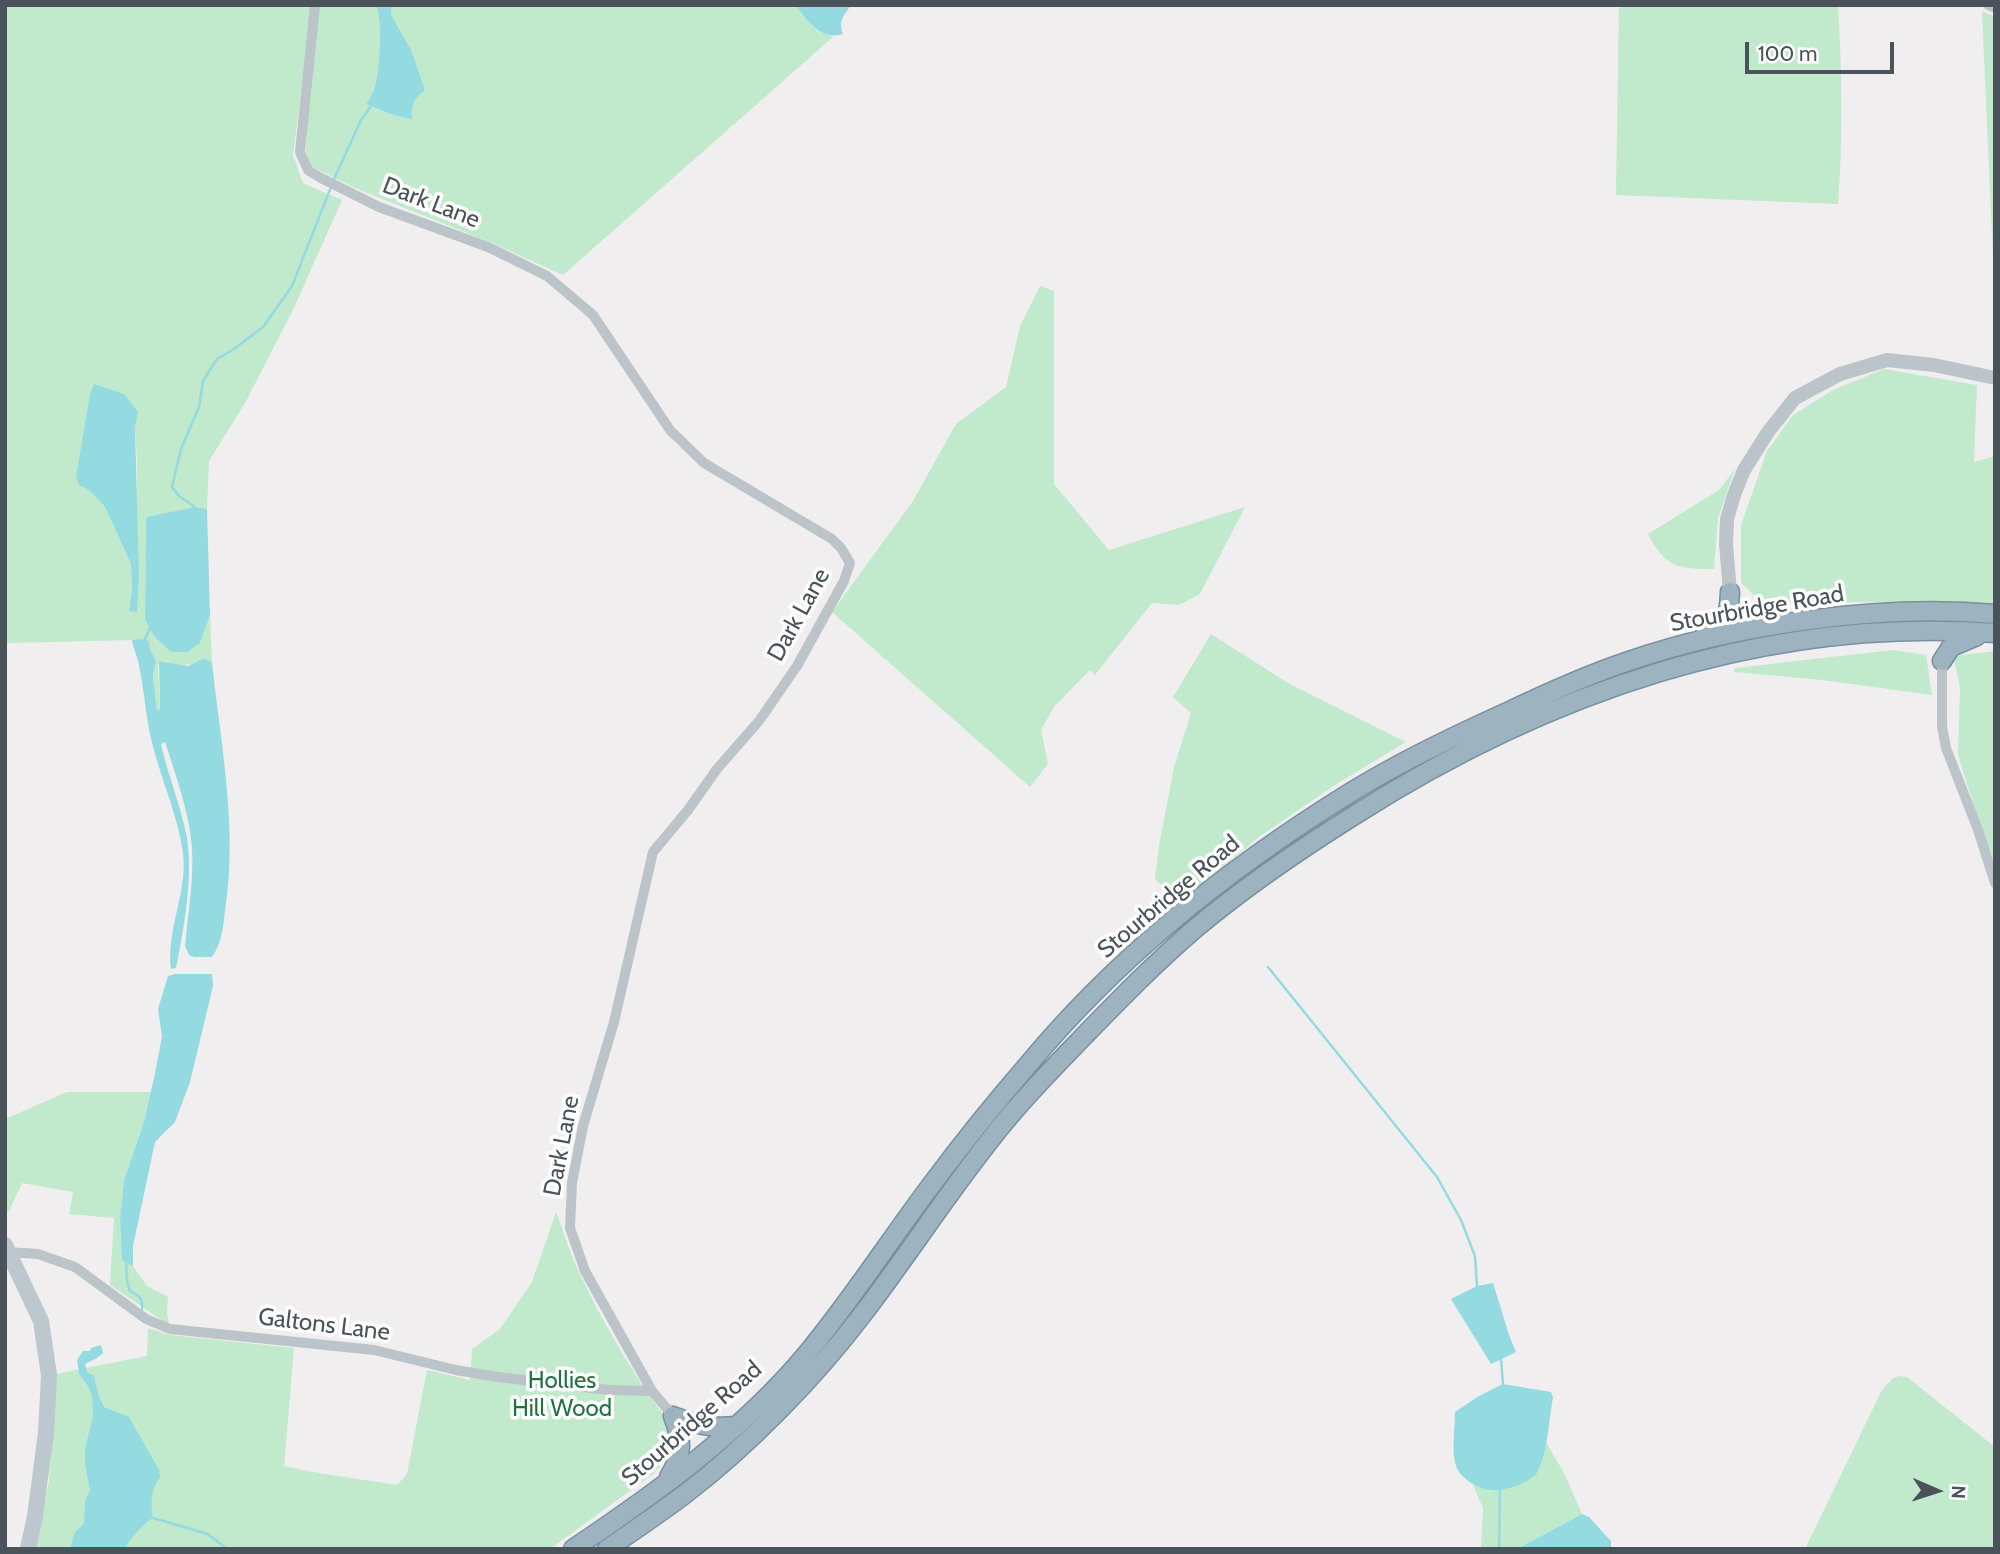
<!DOCTYPE html>
<html>
<head>
<meta charset="utf-8">
<style>
  body { margin:0 }
  #map { position:relative; width:2000px; height:1554px; overflow:hidden; background:#f1eeef; font-family:Cabin,sans-serif }
  canvas { display:block }
  .frame { position:absolute; inset:0; border:7px solid #495359; pointer-events:none }
  .north { position:absolute; left:1902px; top:1456px; width:70px; height:70px; -webkit-text-stroke:5px #fff; paint-order:stroke; rotate:93deg; font-size:19px; font-weight:700; line-height:28px; text-align:center; color:#495359 }
  .north::after { content:''; display:block; margin:auto; width:24px; height:32px; background:#495359; clip-path:polygon(50% 0,100% 100%,50% 72%,0 100%) }
  .scale { position:absolute; left:1745px; top:42px; width:149px; height:32px; box-sizing:border-box; border:4px solid #495359; border-top:0; padding-left:9px; font-size:21px; line-height:24px; white-space:nowrap; color:#495359; -webkit-text-stroke:5px #fff; paint-order:stroke }
</style>
</head>
<body>
<div id="map">
<canvas width="2000" height="1554"></canvas>
<div class="frame"></div>
<div class="north">N</div>
<div class="scale">100 m</div>
</div>
<script>
const g = document.querySelector('canvas').getContext('2d');
g.lineJoin = 'round';
function paint(path, color) { g.fillStyle = color; g.fill(path, 'evenodd'); }
function strokePath(path, color, width, dash) { g.strokeStyle = color; g.lineWidth = width; g.lineCap = dash ? 'butt' : 'round'; g.setLineDash(dash || []); g.stroke(path); }
function write(font, color, halo, rows, align = 'center') {
  g.font = font + ' Cabin,sans-serif'; g.lineWidth = 7; g.setLineDash([]); g.textBaseline = 'middle'; g.strokeStyle = halo; g.fillStyle = color; for (const [text, x, y, turn = 0] of rows) {
    g.save(); g.translate(x, y); g.rotate((+turn || 0) * Math.PI / 180); g.textAlign = isNaN(turn) ? turn : align; if (halo) g.strokeText(text, 0, 0); g.fillText(text, 0, 0); g.restore();
  }
}
const green = new Path2D(`
  M5,5H311L310,22L293,155L303,183L342,200L293,310L245,403L209,461L207,509L195,507L146,517L145,620L154,636L200,643L210,615L212,663L204,658C189,667 179,666 163,661L158,666L160,709L157,712L153,677L156,662L154,656L150,649L149,642L137,640L5,643ZM138,412L135,428L137,461L136,612L129,610L132,589L131,564L105,507L89,490Z
  M318,5H376C383,22 380,71 374,88C372,94 369,99 366,104C379,110 398,118 412,119C411,105 414,99 425,90L401,31L391,14V5H795L817,31L833,37L563,275L492,243L355,188L311,166L306,151L308,111Z
  M1619,5H1838C1842,72 1843,138 1838,204L1616,195Z
  M1982,11L1995,17V304Z
  M1040,286L1054,291V484L1109,550L1245,507L1200,594L1179,605L1152,603L1095,675L1090,670L1054,707L1041,730L1048,764L1030,787L832,612L913,501L956,424L1006,387L1020,326Z
  M1884,369L1977,385L1974,462L1995,456V604L1844,602L1777,603L1756,597L1741,583V525L1767,451L1793,415L1833,390Z
  M1735,469L1718,518L1714,569C1679,569 1665,568 1648,534L1719,490Z
  M1211,634L1288,683L1406,742L1335,785L1259,837L1179,904L1155,879L1159,846L1174,767L1191,713L1173,697Z
  M1893,650L1926,655L1932,695L1822,680L1734,672L1735,668Z
  M1995,651V874L1958,755L1960,687L1953,656Z
  M67,1092H151L144,1122L124,1180L120,1219L122,1260L133,1266L147,1286L168,1297L167,1312L169,1325L110,1285L114,1218L69,1214L73,1192L22,1183L9,1211H5V1119Z
  M556,1212C563,1230 569,1250 577,1268C604,1327 639,1384 678,1435L675,1450L653,1474L550,1549H36L49,1481L56,1374L147,1356L148,1328L170,1335L294,1348L284,1466L312,1472L397,1485L407,1474L427,1370L470,1380L472,1349L500,1329L532,1282Z
  M1900,1376L1907,1377L1995,1447V1549H1805L1882,1390L1893,1378Z
  M1546,1442L1564,1473L1582,1514L1517,1549H1481L1483,1508L1473,1485L1492,1491L1537,1472Z`);
const water = new Path2D(`
  M376,5H391V14L411,50L425,90C414,99 411,105 412,119C398,118 380,110 366,104C369,99 372,94 374,89C380,71 383,22 376,5Z
  M795,5H851C844,16 838,20 843,34C819,41 809,21 795,5Z
  M94,384L124,394L138,412L135,428L139,576L137,612L129,611L132,589L131,564L105,507L89,490L79,485L76,477L90,394Z
  M195,507L207,509L210,615L200,643L187,652H171L154,636L145,620L146,517Z
  M145,639L149,642L150,649L154,656L156,662L153,677L157,711L160,709L159,661L188,666L204,658L212,663C221,745 238,829 225,911C223,928 222,942 212,957H194L189,955L185,946C188,913 194,881 192,848C189,811 176,776 165,742L161,744C168,776 181,806 187,838C193,878 184,928 176,968L171,969C166,930 188,892 183,853C178,817 163,784 154,750C146,723 145,693 139,666C138,657 133,649 132,640Z
  M175,974H212L213,986L190,1082L175,1122L155,1142L133,1246V1266L122,1260L120,1219L124,1180L144,1122L155,1073L162,1037L158,1009L168,976Z
  M1493,1283L1509,1335L1516,1352L1491,1364L1451,1299L1477,1286Z
  M101,1345L103,1353L97,1358L85,1364L87,1372L94,1376L99,1397L104,1407L129,1417L159,1470L160,1477C151,1491 150,1501 153,1518C144,1523 129,1539 125,1549H70L75,1532L84,1523L85,1502L90,1490L85,1464V1449L93,1416L92,1396L88,1386L79,1374L77,1360L83,1351H90L91,1348Z
  M1503,1384L1551,1392L1553,1397C1549,1420 1548,1449 1538,1471C1532,1483 1503,1492 1490,1490C1478,1489 1460,1478 1456,1466C1451,1450 1455,1429 1455,1412L1479,1396Z
  M1582,1514L1589,1517L1611,1541V1549H1517Z`);
const stream = new Path2D(`
  M334,179L361,120L371,106
  M195,507L179,496L172,487L181,449L199,407L203,381L217,359L234,349L263,327L292,286L331,187
  M145,639L150,628
  M1268,967L1437,1177L1461,1220L1475,1256L1477,1286
  M126,1262L127,1281L130,1291C140,1296 143,1299 142,1310
  M1501,1359L1503,1384
  M153,1518L208,1534L227,1549
  M1499,1549L1500,1489`);
const minor = new Path2D(`
  M315,5L300,152L308,170L321,178L379,207L488,247L547,276L593,315L670,430L704,463L832,539L841,548L850,563L844,581L797,666L759,721L717,769L688,810L653,852L614,1022L583,1126L572,1183L570,1228L585,1271L652,1391L673,1416
  M1988,5L1995,8
  M1942,661V726L1946,748L1978,830L1995,883
  M9,1252L38,1254L75,1267L146,1319L170,1329L374,1350L456,1370L498,1377L609,1390L652,1391`);
const tertiary = new Path2D(`
  M1730,592L1726,544L1727,519L1734,495L1744,470L1768,432L1795,398L1840,374L1887,360L1934,365L1995,378`);
const secondary = new Path2D(`
  M5,1245L41,1321L49,1375L46,1433L35,1516L28,1549`);
const trunk = new Path2D(`
  M1704,636C1726,620 1729,619 1730,592
  M1942,661L1951,647L1977,636
  M673,1416C695,1424 712,1429 735,1426
  M669,1477C683,1454 683,1441 673,1416
  M573,1549C656,1493 740,1433 805,1356C851,1301 889,1241 932,1184C962,1144 994,1104 1027,1066C1117,957 1233,865 1353,791C1400,762 1452,737 1503,714C1543,695 1584,676 1626,662C1736,624 1879,604 1995,614
  M607,1549C633,1531 660,1513 685,1494C748,1446 815,1377 862,1315C912,1250 955,1181 1007,1119C1031,1090 1058,1063 1084,1036C1121,998 1157,961 1197,927C1246,886 1299,850 1353,816C1546,693 1764,616 1995,633`);
const streetNames = [
  ["Dark Lane",431,203,21],
  ["Stourbridge Road",1757,609,-10],
  ["Dark Lane",799,615,-61],
  ["Stourbridge Road",1169,897,-40],
  ["Dark Lane",562,1146,-79],
  ["Galtons Lane",324,1325,7],
  ["Stourbridge Road",692,1424,-41]
];
const parkNames = [
  ["Hollies",562,1381],
  ["Hill Wood",562,1409]
];
paint(green, '#c1e9cc');
paint(water, '#93dae1');
strokePath(stream, '#93dae1', 2.5);
strokePath(trunk, '#7791a3', 21);
strokePath(minor, '#bbc4c9', 10);
strokePath(tertiary, '#bbc4c9', 14);
strokePath(secondary, '#bcc7ce', 16);
strokePath(trunk, '#9eb3c0', 18);
write('24px', '#495359', '#fff', streetNames);
write('24px', '#217241', '#fff', parkNames);
</script>
</body>
</html>
